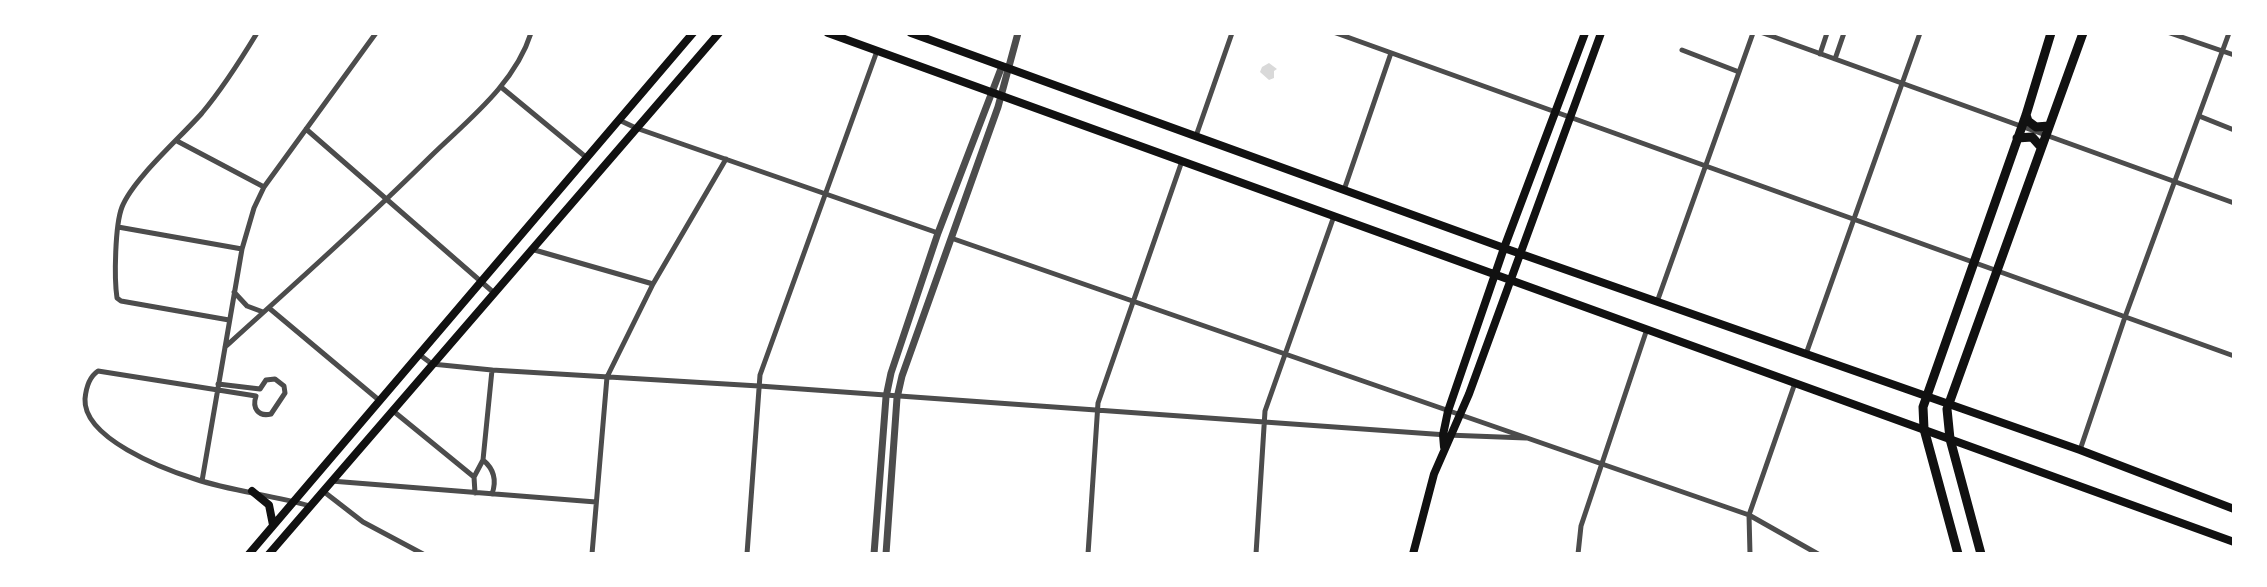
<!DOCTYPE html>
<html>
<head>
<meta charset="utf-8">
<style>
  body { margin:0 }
  #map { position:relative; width:2267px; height:587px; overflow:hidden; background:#fff; font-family:"Noto Sans",sans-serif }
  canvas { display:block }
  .frame { position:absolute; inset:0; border:35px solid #fff; pointer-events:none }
</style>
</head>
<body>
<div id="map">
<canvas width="2267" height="587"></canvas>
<div class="frame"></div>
</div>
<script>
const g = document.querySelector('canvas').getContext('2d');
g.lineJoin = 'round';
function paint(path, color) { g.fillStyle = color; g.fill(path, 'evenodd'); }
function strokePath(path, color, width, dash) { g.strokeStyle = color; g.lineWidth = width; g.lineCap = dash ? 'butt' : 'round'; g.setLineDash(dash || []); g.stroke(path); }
const water = new Path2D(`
  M1269,63L1277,69L1274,71V78L1269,80L1260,72L1262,67Z`);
const minor = new Path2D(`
  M1336,33L2234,356
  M1763,33L2234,203
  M2170,33L2234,55
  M1682,50L1739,72
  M1820,54L1827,33
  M1835,59L1844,33
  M501,87L587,158
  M2199,116L2234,130
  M619,120L636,128L938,233
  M306,129L493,292
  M1196,136L1232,33
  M177,141L264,187
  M1344,190L1391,53
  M118,227L242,249
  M951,238L1749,515L1818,554
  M531,249L653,284
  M234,292L247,306L263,312
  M1657,302L1753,33
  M269,308L380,401
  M229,320L121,301L117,298C114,278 115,225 122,207C133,179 180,138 202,113C223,88 240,61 257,33
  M225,347C295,284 364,222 431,156C468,120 515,84 531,33
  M1806,354L1920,33
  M420,355L432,364L492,370L759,386L1447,435L1526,438
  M218,384L260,389L266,380L275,379L284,386L285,393L271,414C258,417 252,408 256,396L98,371C89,377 86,388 85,399C83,438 163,469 195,479C231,491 272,495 310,506
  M392,410L474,477
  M2080,450L2125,317L2229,33
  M483,460C494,469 497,480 492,494
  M202,481L242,249L254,208L264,187L376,33
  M331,481L596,502
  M323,491L363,522L423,554
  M475,493L474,477L483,460L492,370
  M592,554L607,377L653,284L726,159
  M747,554L760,375L877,51
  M1088,554L1098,403L1182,161
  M1256,554L1265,411L1334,216
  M1578,554L1581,526L1647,329
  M1750,554L1749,515L1795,383`);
const tertiary = new Path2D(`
  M874,554L886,397L891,373L938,233L1002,66
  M886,554L897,398L902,376L998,107L1018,33`);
const secondary = new Path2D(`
  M828,33L2234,542
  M911,33L1504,248L2080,450L2234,509
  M1444,447L1443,435L1448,411L1504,248L1585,33
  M252,491L269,505L273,525
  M249,554L693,33
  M269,554L719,33
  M1413,554L1434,474L1469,394L1601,33`);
const primary = new Path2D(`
  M2026,115L2028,121L2036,127L2049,126
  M2017,138L2032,137L2041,147
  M1958,554L1924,429L1923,407L2026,115L2051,33
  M1981,554L1950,439L1947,409L2083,33`);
paint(water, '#d9d9d9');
strokePath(minor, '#4c4c4c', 5);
strokePath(tertiary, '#4c4c4c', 7);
strokePath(secondary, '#111', 8);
strokePath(primary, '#111', 9);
</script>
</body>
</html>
